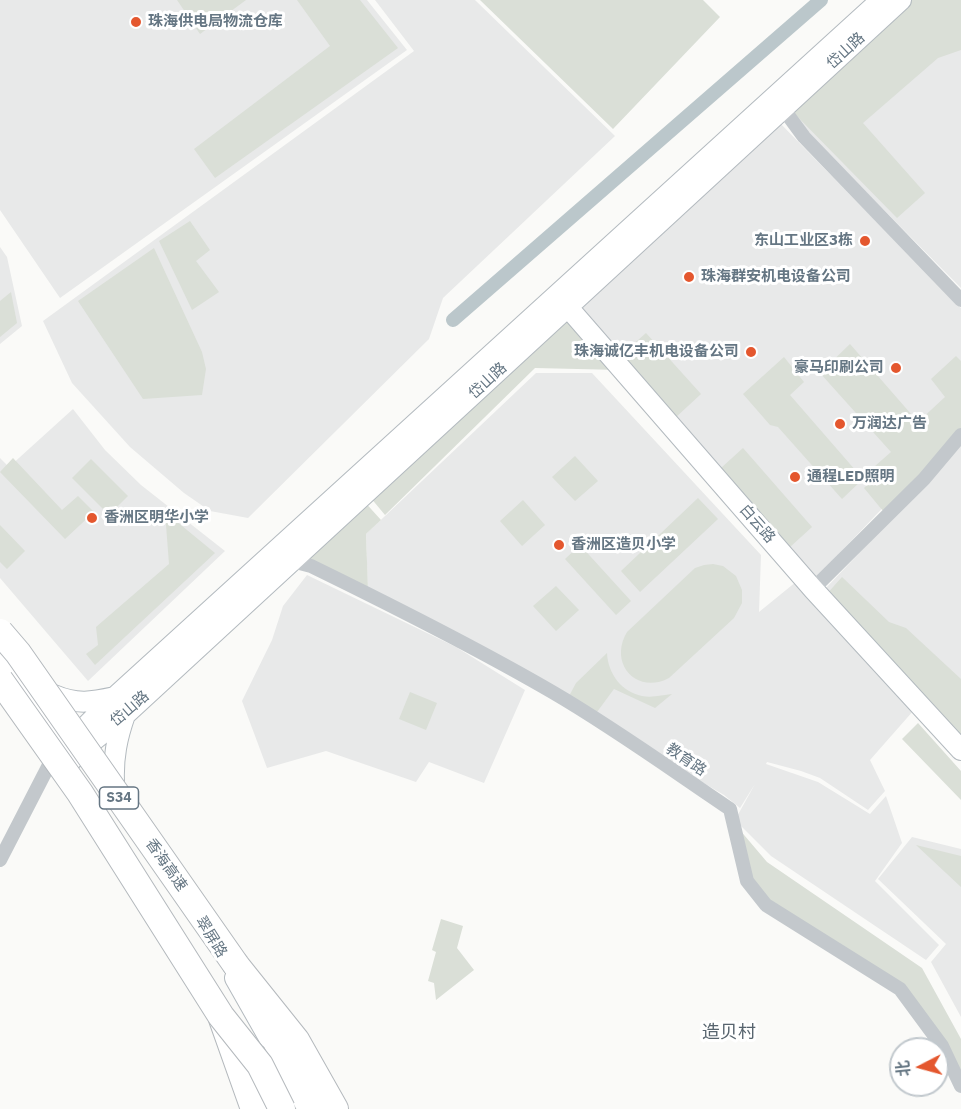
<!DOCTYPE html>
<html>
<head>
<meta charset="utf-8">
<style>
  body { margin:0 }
  #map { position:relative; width:961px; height:1109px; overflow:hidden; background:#fafaf8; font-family:"IBM Plex Sans","Noto Sans SC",sans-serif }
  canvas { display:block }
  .north { position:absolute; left:889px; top:1037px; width:60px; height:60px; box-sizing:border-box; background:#fff; border:2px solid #c1c8cd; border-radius:50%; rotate:264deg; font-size:16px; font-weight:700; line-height:24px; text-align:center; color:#657683 }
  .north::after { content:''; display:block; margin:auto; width:21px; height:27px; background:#e4572e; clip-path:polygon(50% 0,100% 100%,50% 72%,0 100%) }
</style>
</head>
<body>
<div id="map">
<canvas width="961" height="1109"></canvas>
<div class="north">北</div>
</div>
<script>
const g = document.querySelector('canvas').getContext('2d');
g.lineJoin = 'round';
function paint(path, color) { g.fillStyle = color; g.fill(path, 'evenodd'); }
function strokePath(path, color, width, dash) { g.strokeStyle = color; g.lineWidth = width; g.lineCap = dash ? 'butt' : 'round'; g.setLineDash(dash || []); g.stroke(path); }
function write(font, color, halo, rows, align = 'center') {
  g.font = font + ' "IBM Plex Sans","Noto Sans SC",sans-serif'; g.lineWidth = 6; g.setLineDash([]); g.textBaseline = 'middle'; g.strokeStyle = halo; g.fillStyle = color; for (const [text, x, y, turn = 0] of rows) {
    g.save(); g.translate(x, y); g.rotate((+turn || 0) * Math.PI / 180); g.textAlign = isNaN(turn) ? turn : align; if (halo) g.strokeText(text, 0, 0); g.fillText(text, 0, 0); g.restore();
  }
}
const built = new Path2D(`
  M0,0H367L407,50L60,298L0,210Z
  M375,0H475L615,136L443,298L429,339L248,518L210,511L184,493L130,447L72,383L43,321L414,51Z
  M961,0V288L783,108Z
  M776,119L961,308V422L934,454L814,580L571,302Z
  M0,247L7,257L22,326L0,344Z
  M536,373H592L761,555L759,612L802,577L914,710L870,760L885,791L868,810L820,778L801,771L767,762L766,764L818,782L870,814L886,796L902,843L875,881L939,945L926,960L771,856L735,820L755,784L740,808L724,795L594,719L368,594L366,534Z
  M73,409L105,450L141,485L225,551L88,681L0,578V458L9,467Z
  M961,443V734L825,589L926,483Z
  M307,575L456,647L525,690L484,783L429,762L416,782L326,751L267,768L242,701L272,640L283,606Z
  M912,837L961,849V1017L931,962L946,944L878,879Z`);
const green = new Path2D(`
  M177,0H246L200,34Z
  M297,0H360L398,48L215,178L194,149L330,46Z
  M480,0H703L720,17L613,129Z
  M901,0H961V50L938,58L863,123L925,193L897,218L788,107Z
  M190,221L210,250L196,261L219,292L192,310L159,241Z
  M154,248L202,352L206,369L202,395L143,399L78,301Z
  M11,292L17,323L0,337V301Z
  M563,305L620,370L535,368L385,515L360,485Z
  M646,333L701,394L675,418L620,356Z
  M850,344L918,422L945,397L931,379L956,356L961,361V428L919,476L883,511L864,488L867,485L866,474L891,452L820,373Z
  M784,357L804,382L790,395L863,479L842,499L778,427L770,425L743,394Z
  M743,448L812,527L790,547L721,468Z
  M575,456L598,481L575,501L552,477Z
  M13,458L62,510L78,496L94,512L65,539L0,472Z
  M91,459L128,496L109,515L72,478Z
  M353,489L381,520L366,534L368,589L282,552Z
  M698,498L718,519L640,592L621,571Z
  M523,500L545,525L522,546L500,521Z
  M165,512L215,553L95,665L86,654L98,645L96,627L169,564Z
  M0,525L25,551L7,569L0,562Z
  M580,545L631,601L616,615L565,559Z
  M713,564L723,566L736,576L742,590V603L734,618L669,678C637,695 608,664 627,632L695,568L704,565Z
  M842,577L889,622L906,628L961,679V744L825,596Z
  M556,586L579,610L556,631L533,606Z
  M607,653C608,674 622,692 642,696C652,698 663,695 672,694L655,708L614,689L594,716L568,698L576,683Z
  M410,692L437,703L426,730L399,719Z
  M918,723L961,771V800L902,739Z
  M739,829L767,862L922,968L961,1039V1077L902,986L768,901L752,881Z
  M916,845L961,856V887Z
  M441,919L463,926L457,948L474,970L436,1000L434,983L428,981L436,952L432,950Z`);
const canal = new Path2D(`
  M453,320L821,0`);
const street = new Path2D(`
  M779,103L804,137L961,300
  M292,561L311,566C393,606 475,647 554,693C614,728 672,770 730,809L747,881L766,905L900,989L942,1046L961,1086
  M813,589L924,479L961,435
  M0,860L49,765L59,756`);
const secondary = new Path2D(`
  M559,297L813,589L961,750
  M0,659L67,748L73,759
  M54,695C77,705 92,702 115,697
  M68,747L82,730L115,697L881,0
  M72,758L125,715L901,0
  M114,782C113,757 117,738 125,715
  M235,978L269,1038`);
const highway = new Path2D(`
  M236,965L296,1040L335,1109
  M222,1019L254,1109
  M267,1024L311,1109`);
const highwayBridge = new Path2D(`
  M0,632L18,653L236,965
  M0,680L80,793L221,1016L260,1065L282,1109`);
const markers = [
  [136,22,6,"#e4572e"],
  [865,241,6,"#e4572e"],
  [689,277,6,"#e4572e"],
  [751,352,6,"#e4572e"],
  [896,368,6,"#e4572e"],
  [840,424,6,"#e4572e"],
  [795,477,6,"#e4572e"],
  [92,518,6,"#e4572e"],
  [559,545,6,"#e4572e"]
];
const shields = [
  [119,798,39]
];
const shieldNames = [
  ["S34",119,798]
];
const poiNames = [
  ["珠海供电局物流仓库",148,22],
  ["东山工业区3栋",853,241,"right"],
  ["珠海群安机电设备公司",701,277],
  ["珠海诚亿丰机电设备公司",739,352,"right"],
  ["豪马印刷公司",884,368,"right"],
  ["万润达广告",852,424],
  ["通程LED照明",807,477],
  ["香洲区明华小学",104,518],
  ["香洲区造贝小学",571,545]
];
const streetNames = [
  ["岱山路",846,51,-43],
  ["岱山路",488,381,-43],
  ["白云路",757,524,49],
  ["岱山路",130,709,-41],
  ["教育路",686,760,34],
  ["香海高速",166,865,55],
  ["翠屏路",211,937,58]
];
const quarterNames = [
  ["造贝村",729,1033]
];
paint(built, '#e8e9e9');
paint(green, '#dadfd7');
strokePath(canal, '#bbc7cb', 14);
strokePath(secondary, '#b3babf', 22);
strokePath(highway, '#b4b9bd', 28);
strokePath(street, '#c3c8cc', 14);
strokePath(secondary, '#fff', 20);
strokePath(highway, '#fff', 26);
strokePath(highwayBridge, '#b4b9bd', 28, []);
strokePath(highwayBridge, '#fff', 26);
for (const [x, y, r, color] of markers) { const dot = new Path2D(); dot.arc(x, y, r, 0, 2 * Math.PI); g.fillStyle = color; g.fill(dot); strokePath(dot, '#fff', 2); }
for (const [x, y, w] of shields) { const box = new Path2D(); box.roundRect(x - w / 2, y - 11, w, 22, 4.5); g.fillStyle = '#fff'; g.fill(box); strokePath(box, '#657683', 1.5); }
write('bold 14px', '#657683', null, shieldNames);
write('bold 15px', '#657683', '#fff', poiNames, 'left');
write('15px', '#657683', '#fff', streetNames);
write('18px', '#57646e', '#fff', quarterNames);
</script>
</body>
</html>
